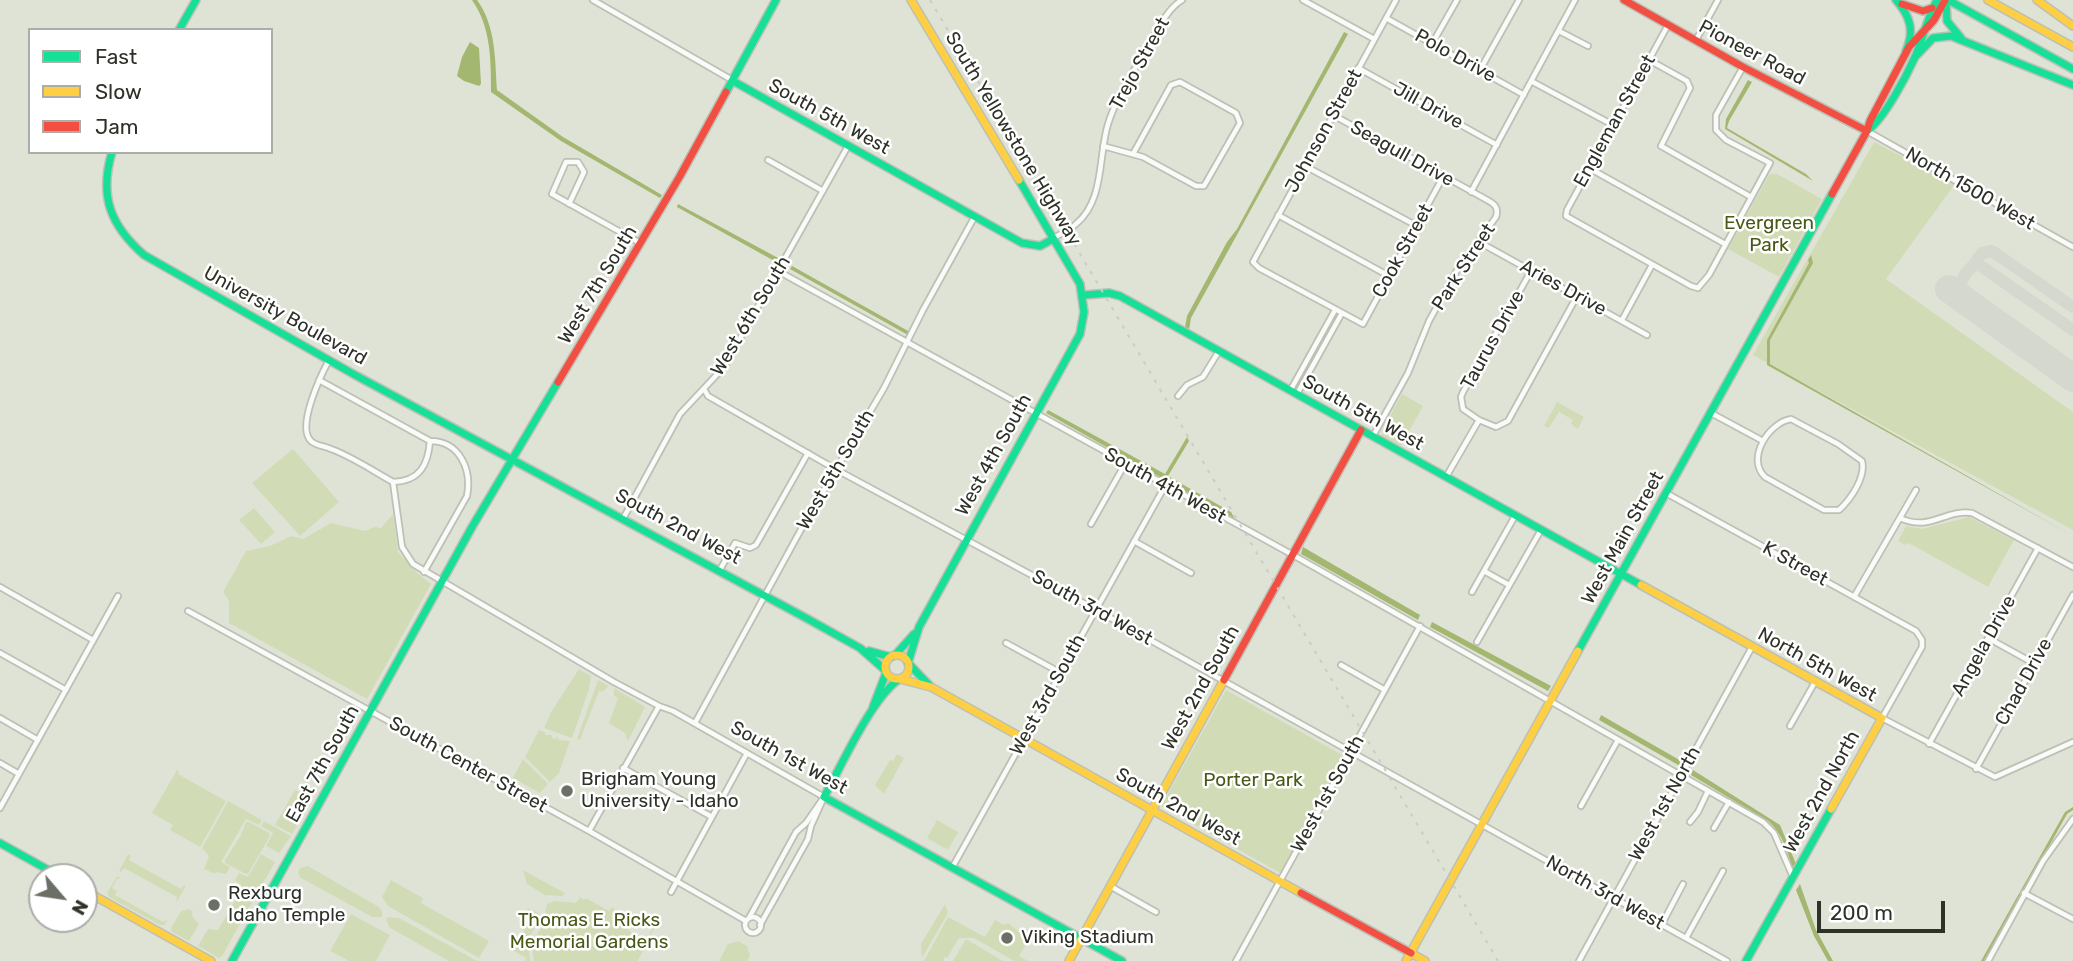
<!DOCTYPE html>
<html>
<head>
<meta charset="utf-8">
<style>
  body { margin:0 }
  #map { position:relative; width:2073px; height:961px; overflow:hidden; background:#dfe3d6; font-family:Rubik,sans-serif }
  canvas { display:block }
  .legend { position:absolute; left:28px; top:28px; width:245px; height:126px; box-sizing:border-box; background:#fff; border:2px solid #abada9; margin:0; padding:9px 12px; list-style:none; font-size:21px; color:#2e3128 }
  .legend li { display:flex; align-items:center; gap:14px; height:35px }
  .legend b { width:35px; border:2px solid #abada9 }
  .north { position:absolute; left:28px; top:863px; width:70px; height:70px; box-sizing:border-box; background:#fff; border:2px solid #abada9; border-radius:50%; rotate:119deg; font-size:19px; font-weight:700; line-height:28px; text-align:center; color:#2e3128 }
  .north::after { content:''; display:block; margin:auto; width:24px; height:32px; background:#6c6f65; clip-path:polygon(50% 0,100% 100%,50% 72%,0 100%) }
  .scale { position:absolute; left:1817px; top:901px; width:128px; height:32px; box-sizing:border-box; border:4px solid #2e3128; border-top:0; padding-left:9px; font-size:21px; line-height:24px; white-space:nowrap; color:#2e3128; -webkit-text-stroke:5px #fff; paint-order:stroke }
</style>
</head>
<body>
<div id="map">
<canvas width="2073" height="961"></canvas>
<ul class="legend">
<li><b style="height:9px;background:#16e098"></b>Fast</li>
<li><b style="height:9px;background:#ffcf43"></b>Slow</li>
<li><b style="height:9px;background:#f24e42"></b>Jam</li>
</ul>
<div class="north">N</div>
<div class="scale">200 m</div>
</div>
<script>
const g = document.querySelector('canvas').getContext('2d');
g.lineJoin = 'round';
function paint(path, color) { g.fillStyle = color; g.fill(path, 'evenodd'); }
function strokePath(path, color, width, dash) { g.strokeStyle = color; g.lineWidth = width; g.lineCap = dash ? 'butt' : 'round'; g.setLineDash(dash || []); g.stroke(path); }
function write(font, color, halo, rows, align = 'center') {
  g.font = font + ' Rubik,sans-serif'; g.lineWidth = 5; g.setLineDash([]); g.textBaseline = 'middle'; g.strokeStyle = halo; g.fillStyle = color; for (const [text, x, y, turn = 0] of rows) {
    g.save(); g.translate(x, y); g.rotate((+turn || 0) * Math.PI / 180); g.textAlign = isNaN(turn) ? turn : align; if (halo) g.strokeText(text, 0, 0); g.fillText(text, 0, 0); g.restore();
  }
}
const green = new Path2D(`
  M1874,142L1955,184L1886,279L2073,412V530L1753,355Z
  M1773,174H1777L1822,199L1779,277L1728,249L1769,175Z
  M1402,394L1423,406L1401,446L1382,436V431Z
  M1557,402L1584,417L1578,429L1571,424L1573,420L1559,412L1549,428L1544,426Z
  M293,449L339,502L300,536L252,483Z
  M254,508L275,532L261,544L239,520Z
  M393,514L398,552L417,573L431,584L367,699L229,623V601L223,592L246,551L270,546L291,536L303,539L331,523L365,531L375,527L381,528Z
  M1969,517L2014,540L1988,587L1909,543L1905,545L1898,541L1906,526L1922,529Z
  M579,669L591,676L589,689L572,738L544,728L551,712Z
  M598,680L609,686L602,692L599,691L580,740L577,739Z
  M614,688L645,707L628,741L625,733L609,723L618,698L614,696Z
  M1226,690L1344,756L1280,873L1161,806Z
  M539,730L545,732V735H552V738L556,739L557,736L559,740L570,741L559,773L550,782L525,757Z
  M897,754L904,758L884,794L875,785L890,760L893,761Z
  M523,759L548,784L540,793L513,778Z
  M177,770L179,771L178,774L226,801L200,847L170,830L173,825L152,813Z
  M295,790L312,799L292,834L275,825Z
  M228,801L262,820L259,825L246,819L221,862L230,867L226,874L216,872L215,874L204,869L209,856L202,848Z
  M937,820L958,832L948,850L927,838Z
  M264,821L291,836L279,853L266,846L273,833L261,826Z
  M246,822H249L269,833L270,836L248,874H246L225,863V860L241,835Z
  M128,854L131,856L129,860L181,889L184,885L186,886L176,903L177,897L124,868L121,872L119,871Z
  M261,854L275,862L222,956L219,958L198,946L208,929L218,930L243,887L235,880L239,873L248,877Z
  M308,866L379,907L382,912V917H372L301,878L298,873L300,868Z
  M523,870L565,893L562,896L545,895L527,884Z
  M117,876L121,878L117,879L112,888L117,891L115,895L163,922L167,920L165,925H160L109,897L107,893Z
  M391,880L423,898L421,903L489,941L479,958L388,906L382,897Z
  M580,897L584,900L586,898L609,911L612,907L619,914L623,911L627,916C624,930 633,935 645,941L657,922L638,961H534L531,942L542,927L547,904L555,901L576,903Z
  M945,904L948,913L922,958L921,944Z
  M528,908L538,913L541,917L528,940L530,961H525L526,958L512,950L532,918L525,913Z
  M188,909L193,911L192,916L199,924L189,941L172,932L171,928L181,911Z
  M351,914L390,935L376,961H349L330,951Z
  M388,917L399,918L477,961H449L390,928L386,920Z
  M948,917L985,937L995,920L1004,925L1008,923L1029,940L1019,956L1028,961H1014L974,938H959L947,958L944,957V961H924Z
  M966,939L1003,961H953Z
  M738,941L747,946L750,955L747,961H719L728,944Z`);
const water = new Path2D(`
  M472,0H477C496,26 495,59 497,90L563,137L662,195L660,198L561,141L491,92C491,60 491,27 472,0Z
  M1344,32L1348,34L1191,318L1189,330L1185,327L1187,316L1227,242L1237,229Z
  M470,42L479,48L481,84L479,86L464,81L457,76L462,57Z
  M1748,80L1752,82L1729,121L1727,128L1806,174L1813,181L1725,129L1726,119Z
  M678,204L780,259L778,263L677,207Z
  M1811,255L1813,263L1770,340V364L2073,536L1767,365V340L1809,263L1808,260Z
  M792,266L910,332L908,335L790,269Z
  M1048,410L1165,474L1187,437L1189,441L1168,476L1231,512L1235,519L1046,413Z
  M1303,547L1420,615L1418,620L1301,554Z
  M1432,622L1551,686L1548,691L1430,627Z
  M1601,715L1683,762L1680,766L1599,720Z
  M1693,770L1780,825L1796,864L1793,870C1787,851 1783,834 1768,821L1691,775Z
  M2073,807V810L2067,814L1985,961H1981L2065,812Z
  M1800,884L1816,930L1833,961H1828L1814,936L1796,890Z`);
const taxiway = new Path2D(`
  M1971,268L1982,253L1992,251L2073,307
  M1962,299C1957,286 1964,269 1978,264L2073,330`);
const runway = new Path2D(`
  M1949,289L2073,378`);
const street = new Path2D(`
  M593,0L732,80
  M1303,0L1374,39
  M1396,0L1253,262L1259,268L1363,324L1443,177
  M1386,18L1524,95
  M1668,25L1567,210L1566,216L1691,286L1698,288
  M1559,31L1588,46
  M1696,40L1718,0
  M1432,44L1457,0
  M1649,60L1687,81L1690,88L1661,146L1751,197
  M1358,68L1497,145
  M1480,70L1519,0
  M1531,81L1613,125
  M1333,115L1480,196C1490,202 1500,204 1496,217L1456,272L1429,321L1408,373L1373,436
  M1867,131L2073,247
  M1103,146L1143,157L1196,186H1204L1240,123L1236,113L1180,82L1171,85L1133,154
  M768,160L823,191
  M1305,166L1417,226
  M1589,168L1725,244
  M1471,192L1575,0
  M569,204L584,172L578,162H566L552,194L640,243
  M1278,215L1389,276
  M1053,238C1061,234 1070,230 1076,224C1105,200 1098,156 1108,124C1117,95 1136,68 1150,43C1159,28 1167,9 1182,0
  M1479,242L1647,335
  M778,271L1293,555L1763,822L1774,833L1793,877
  M1698,288L1709,275L1770,163L1726,140L1716,130V115L1743,67
  M1622,320L1652,265
  M329,360C321,375 296,427 311,441C316,446 325,446 331,449C353,457 373,471 393,482L402,547L413,564L614,682L659,706L673,711L824,797
  M319,380L430,441C460,441 472,470 467,496L424,572
  M704,389L708,396L837,470L1089,606L1727,961
  M1290,391L1335,310
  M1297,394L1342,313
  M1178,396L1187,385L1203,377L1219,351
  M1711,413L1763,441
  M1791,419L1838,444L1862,461C1866,477 1851,499 1839,510H1824L1765,477C1746,459 1768,423 1791,419Z
  M1479,420L1496,427L1508,421L1577,296
  M1446,477L1479,420L1463,409L1461,397L1463,392L1531,271
  M393,482C420,481 428,465 430,441
  M1666,493L1916,631L1922,640V647L1882,718L1995,777L2073,742
  M624,517L680,414L724,367L848,146
  M1900,518C1930,532 1945,509 1972,513L2073,567
  M1091,524L1125,464
  M1134,541L1191,573
  M721,568L735,543L750,548L756,545L808,453
  M1484,571L1509,585
  M0,587L93,640
  M1472,592L1515,516
  M1854,597L1916,490
  M188,611L589,831L746,921
  M1988,638L2035,664
  M1477,642L1541,530
  M1006,643L1061,673
  M0,653L66,690
  M1341,665L1385,690
  M0,718L38,740
  M695,723L804,524L884,388L923,310L975,216
  M1790,726L1815,682
  M1929,744L2038,548
  M0,763L19,774
  M623,768L712,817
  M1976,769L2073,595
  M1581,806L1618,740
  M0,808L118,596
  M1690,822L1698,812L1708,791
  M1714,828L1729,802
  M589,831L659,706
  M952,868L1165,486
  M1110,886L1156,912
  M671,892L747,753
  M2024,893L2073,919
  M745 925a8 8 0 1 1 16 0a8 8 0 1 1-16 0Z
  M749,918L796,832L806,823L824,797L811,826L808,839L760,925
  M1662,924L1683,884
  M1686,938L1723,871
  M1236,961L1420,626
  M1579,961L1752,647
  M1988,961L2043,861L2073,819`);
const fast = new Path2D(`
  M1896,0C1910,16 1915,31 1906,51
  M1946,0L1947,21L1961,38
  M1948,0L2073,69
  M179,30L196,0
  M1915,57L1933,38L1951,36L2073,85
  M733,81L1022,243L1040,246L1053,239
  M726,92L776,0
  M1867,131C1884,119 1906,77 1915,57C1923,38 1927,19 1937,0
  M112,152C99,196 110,225 144,255L355,375L806,618L860,648L885,670
  M1085,295L1109,293L1120,296L1641,585
  M869,651L891,657
  M1578,651L1832,194
  M896,654L914,634
  M908,663L919,627L1080,334L1084,312L1080,284L1019,180
  M909,664L930,686
  M898,680C870,701 842,765 824,797L1122,961
  M873,707L886,673
  M0,843L61,877
  M232,961L472,527L558,382
  M1746,961L1831,809`);
const slow = new Path2D(`
  M911,0L1019,180
  M1988,0L2073,47
  M2037,0L2073,26
  M1641,585L1882,718L1831,809
  M885 667a12 12 0 1 1 24 0a12 12 0 1 1-24 0Z
  M900,679L931,687L1301,893
  M84,890L211,961
  M1411,953L1425,961
  M1069,961L1224,680
  M1406,961L1578,651`);
const jam = new Path2D(`
  M1624,0L1743,67L1867,131
  M1902,4L1923,11L1932,8
  M1832,194L1867,131L1870,121L1909,47L1934,20L1945,0
  M558,382L680,176L726,92
  M1224,680L1361,430
  M1301,893L1411,953`);
const rail = new Path2D(`
  M930,0L1498,961`);
const markers = [
  [567,791,7,"#6c6f65"],
  [214,905,7,"#6c6f65"],
  [1007,938,7,"#6c6f65"]
];
const streetNames = [
  ["Pioneer Road",1752,53,28],
  ["Polo Drive",1455,56,29],
  ["Trejo Street",1140,64,-61],
  ["Jill Drive",1428,106,29],
  ["South 5th West",829,117,29],
  ["Engleman Street",1615,121,-61],
  ["Johnson Street",1324,131,-61],
  ["South Yellowstone Highway",1013,139,59],
  ["Seagull Drive",1402,154,29],
  ["North 1500 West",1970,189,30],
  ["Cook Street",1403,251,-61],
  ["Park Street",1464,267,-57],
  ["West 7th South",598,285,-59],
  ["Aries Drive",1563,288,29],
  ["University Boulevard",285,316,29],
  ["West 6th South",751,316,-59],
  ["Taurus Drive",1493,340,-61],
  ["South 5th West",1363,413,29],
  ["West 4th South",994,455,-61],
  ["West 5th South",836,470,-60],
  ["South 4th West",1165,486,29],
  ["South 2nd West",678,527,28],
  ["West Main Street",1623,538,-61],
  ["K Street",1795,564,29],
  ["South 3rd West",1092,608,29],
  ["Angela Drive",1984,646,-61],
  ["North 5th West",1817,665,29],
  ["Chad Drive",2024,682,-61],
  ["West 2nd South",1201,688,-61],
  ["West 3rd South",1048,695,-61],
  ["South 1st West",789,758,29],
  ["East 7th South",323,764,-61],
  ["South Center Street",468,765,29],
  ["West 2nd North",1822,792,-61],
  ["West 1st South",1328,794,-61],
  ["West 1st North",1665,804,-61],
  ["South 2nd West",1178,807,29],
  ["North 3rd West",1605,893,29]
];
const parkNames = [
  ["Evergreen",1769,224],
  ["Park",1769,246],
  ["Porter Park",1253,781],
  ["Thomas E. Ricks",589,921],
  ["Memorial Gardens",589,943]
];
const poiNames = [
  ["Brigham Young",581,780],
  ["University - Idaho",581,802],
  ["Rexburg",228,894],
  ["Idaho Temple",228,916],
  ["Viking Stadium",1021,938]
];
paint(green, '#d1dcb7');
paint(water, '#a4b771');
strokePath(taxiway, '#d5d8cf', 12);
strokePath(runway, '#d5d8cf', 28);
strokePath(street, '#bcc0b5', 8);
strokePath(fast, '#bcc0b5', 10);
strokePath(slow, '#bcc0b5', 10);
strokePath(jam, '#bcc0b5', 10);
strokePath(street, '#fafbf9', 4.5);
strokePath(fast, '#16e098', 7);
strokePath(slow, '#ffcf43', 7);
strokePath(jam, '#f24e42', 7);
strokePath(rail, '#cbccc8', 2, [3.5, 7]);
for (const [x, y, r, color] of markers) { const dot = new Path2D(); dot.arc(x, y, r, 0, 2 * Math.PI); g.fillStyle = color; g.fill(dot); strokePath(dot, '#fff', 2.5); }
write('19px', '#2e3128', '#fff', streetNames);
write('19px', '#485815', '#fff', parkNames);
write('19px', '#2e3128', '#fff', poiNames, 'left');
</script>
</body>
</html>
